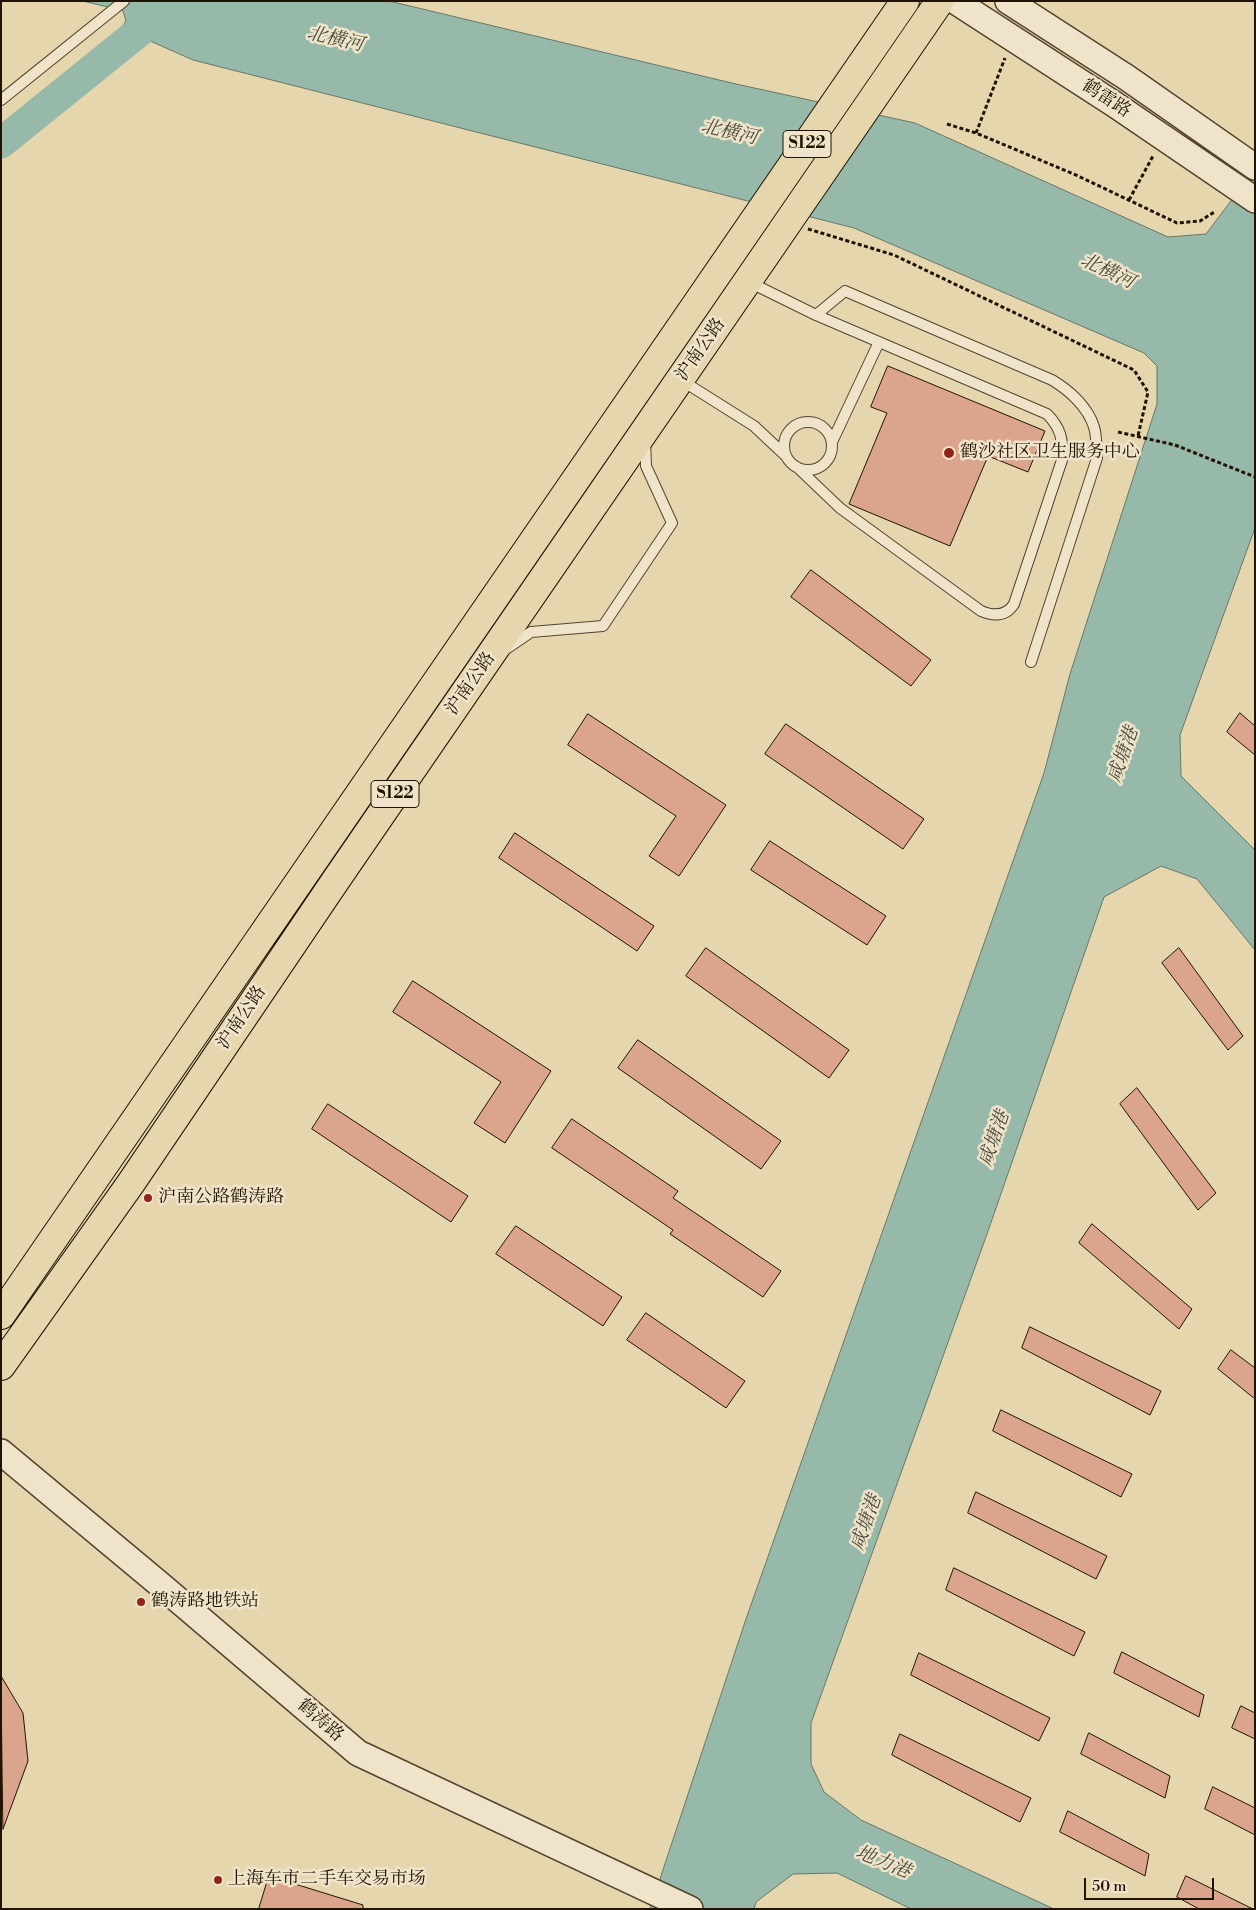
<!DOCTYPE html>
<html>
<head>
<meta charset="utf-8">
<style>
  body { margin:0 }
  #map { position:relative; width:1256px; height:1910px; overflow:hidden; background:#e6d6ae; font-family:"Libre Bodoni",serif }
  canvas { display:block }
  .frame { position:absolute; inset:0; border:2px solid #211303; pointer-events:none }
  .scale { position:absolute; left:1084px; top:1878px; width:130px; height:22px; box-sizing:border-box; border:2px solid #211303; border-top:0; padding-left:6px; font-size:15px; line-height:18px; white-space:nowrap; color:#211303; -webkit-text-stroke:4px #efe4ca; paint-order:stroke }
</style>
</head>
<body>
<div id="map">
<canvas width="1256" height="1910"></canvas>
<div class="frame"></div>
<div class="scale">50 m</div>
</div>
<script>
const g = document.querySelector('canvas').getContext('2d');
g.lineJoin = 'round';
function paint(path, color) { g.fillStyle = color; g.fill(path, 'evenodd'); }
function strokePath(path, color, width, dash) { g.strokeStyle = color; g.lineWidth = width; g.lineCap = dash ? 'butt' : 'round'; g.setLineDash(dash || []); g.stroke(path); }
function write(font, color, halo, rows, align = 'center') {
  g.font = font + ' "Libre Bodoni","Noto Serif SC",serif'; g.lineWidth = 5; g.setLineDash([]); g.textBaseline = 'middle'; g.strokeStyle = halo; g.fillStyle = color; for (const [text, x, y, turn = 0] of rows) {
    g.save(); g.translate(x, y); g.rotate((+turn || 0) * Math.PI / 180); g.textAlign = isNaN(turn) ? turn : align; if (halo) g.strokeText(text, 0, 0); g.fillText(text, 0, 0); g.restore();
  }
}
const water = new Path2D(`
  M83,1H389L736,84L915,123L1168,237L1206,234L1255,169V528L1180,735L1181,776L1255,850V950L1197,879L1161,866L1104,897L987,1234L811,1723V1764L824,1792L861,1820L1054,1909H911L837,1873L793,1874L756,1902L754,1909H650L746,1619L1044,773L1070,674L1157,404V366L1144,353L854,228L193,60L121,28L126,21L123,11Z`);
const river = new Path2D(`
  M1,143L177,1`);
const building = new Path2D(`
  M888,366L1045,431L1028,472L988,456L950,546L849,504L887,413L871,407Z
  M811,570L931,660L911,686L791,597Z
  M1240,713L1255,726V755L1227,732Z
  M588,714L726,805L679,876L649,856L676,816L568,745Z
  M786,724L924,819L903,849L765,754Z
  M515,833L654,926L637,951L499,858Z
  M770,841L886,916L867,945L751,870Z
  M706,948L849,1050L829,1078L686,976Z
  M1179,948L1243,1036L1228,1050L1162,963Z
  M413,981L551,1071L505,1143L474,1123L501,1082L393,1012Z
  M638,1040L781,1141L761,1169L618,1068Z
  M1137,1088L1216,1193L1198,1210L1120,1104Z
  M328,1104L468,1196L451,1222L312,1129Z
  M572,1119L678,1191L673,1198L781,1271L763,1297L670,1234L673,1230L552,1148Z
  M1092,1224L1192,1309L1179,1329L1079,1243Z
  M516,1226L622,1297L603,1326L496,1254Z
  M646,1313L745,1381L726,1408L627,1340Z
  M1030,1327L1161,1391L1150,1415L1022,1348Z
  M1231,1350L1255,1368V1399L1218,1369Z
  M1001,1410L1132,1474L1121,1497L993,1431Z
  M976,1492L1107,1556L1096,1579L968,1513Z
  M954,1568L1085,1632L1074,1656L946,1590Z
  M1122,1652L1204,1695L1199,1717L1114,1673Z
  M919,1653L1050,1718L1039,1741L911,1675Z
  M1,1676L23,1713L28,1761L3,1829Z
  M1241,1706L1255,1713V1739L1232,1728Z
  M1089,1733L1170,1776L1165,1798L1081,1754Z
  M900,1734L1031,1798L1020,1822L892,1755Z
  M1213,1787L1255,1808V1835L1205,1809Z
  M1068,1811L1149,1854L1145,1876L1060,1832Z
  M269,1876L363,1905V1909H259Z
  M1186,1876L1253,1909H1199L1177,1897Z`);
const path = new Path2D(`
  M947,124L976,133L1076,175L1177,223L1200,221L1216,211
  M976,133L1005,58
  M1129,200L1153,156
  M808,229L894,255L1134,370L1148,392L1138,436
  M1118,432L1175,445L1255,477`);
const service = new Path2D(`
  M1,100L124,1
  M749,282L816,315L845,291L1052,380C1069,390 1088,407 1094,427C1097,436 1096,448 1097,458L1031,662
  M681,380L754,426L786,456
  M784 446a24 24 0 1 1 48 0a24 24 0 1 1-48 0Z
  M832,442L879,342
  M797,467L840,508L981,611C993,616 1006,617 1014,604L1062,460C1064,440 1060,427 1047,414L816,315
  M506,649L531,632L603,626L672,523L646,466L645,440`);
const tertiary = new Path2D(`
  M955,1L1114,104L1255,200
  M1008,1L1126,77L1255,167
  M1,1452L157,1582L358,1753L690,1909`);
const primary = new Path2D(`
  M1,1315L905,1
  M1,1366L131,1183L338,877L940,1`);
const markers = [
  [949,453,6,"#8f2418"],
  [148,1198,5,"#8f2418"],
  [141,1602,5,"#8f2418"],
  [218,1880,5,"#8f2418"]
];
const shields = [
  [807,144,48],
  [395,794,48]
];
const shieldNames = [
  ["S122",807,144],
  ["S122",395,794]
];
const streetNames = [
  ["鹤雷路",1106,99,33],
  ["沪南公路",701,350,-55],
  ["沪南公路",471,684,-55],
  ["沪南公路",242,1018,-56],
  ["鹤涛路",320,1721,41]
];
const poiNames = [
  ["鹤沙社区卫生服务中心",960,453],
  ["沪南公路鹤涛路",158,1198],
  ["鹤涛路地铁站",151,1602],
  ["上海车市二手车交易市场",228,1880]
];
const waterNames = [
  ["北横河",335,40,13],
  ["北横河",729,133,13],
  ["北横河",1107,272,25],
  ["咸塘港",1124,755,-71],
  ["咸塘港",995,1139,-71],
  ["咸塘港",867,1523,-71],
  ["地力港",883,1863,22]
];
paint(water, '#96b9aa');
strokePath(water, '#677767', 1);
strokePath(river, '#96b9aa', 31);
paint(building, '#dba48d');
strokePath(building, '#211303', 1);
strokePath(service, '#52442e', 12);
strokePath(tertiary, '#52442e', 28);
strokePath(primary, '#211303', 30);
strokePath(path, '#211303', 3, [4, 2.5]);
strokePath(service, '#efe4ca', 10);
strokePath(tertiary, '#efe4ca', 25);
strokePath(primary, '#e6d6ae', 28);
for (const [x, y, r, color] of markers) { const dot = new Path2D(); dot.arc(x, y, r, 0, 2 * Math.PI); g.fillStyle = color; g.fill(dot); strokePath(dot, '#efe4ca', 2); }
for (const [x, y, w] of shields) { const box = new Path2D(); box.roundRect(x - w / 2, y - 13.5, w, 27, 4); g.fillStyle = '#efe4ca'; g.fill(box); strokePath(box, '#211303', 1); }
write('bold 16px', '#211303', null, shieldNames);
write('18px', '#211303', '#efe4ca', streetNames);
write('18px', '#211303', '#efe4ca', poiNames, 'left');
write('italic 19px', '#4a4d3d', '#efe4ca', waterNames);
</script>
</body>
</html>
